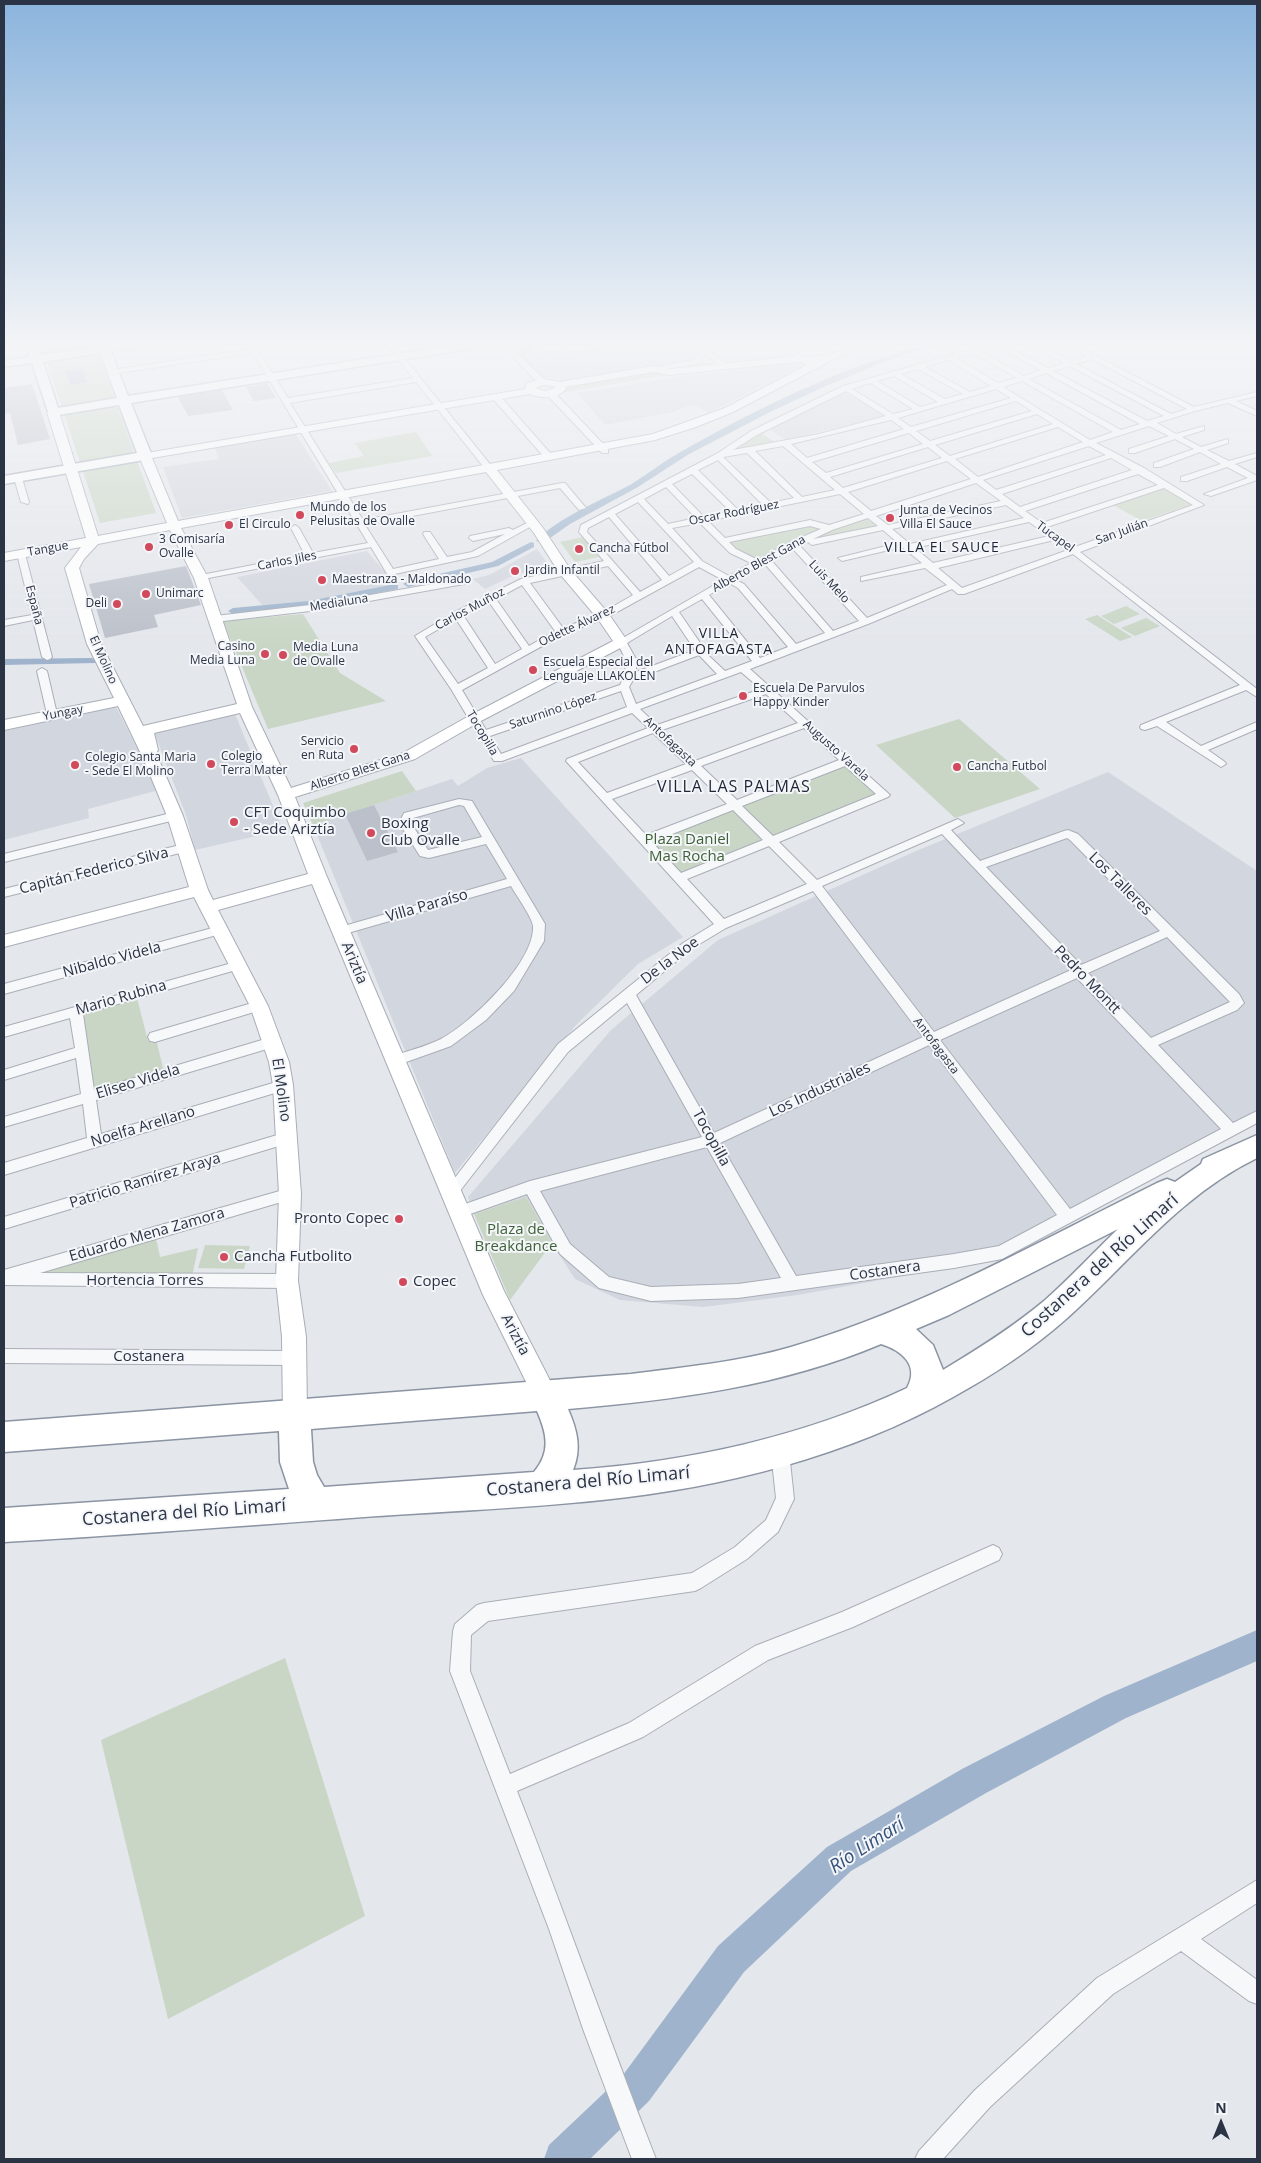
<!DOCTYPE html>
<html>
<head>
<meta charset="utf-8">
<style>
  body { margin:0 }
  #map { position:relative; width:1261px; height:2163px; overflow:hidden; background:#e4e7ec; font-family:"Open Sans",sans-serif }
  canvas { display:block }
  .frame { position:absolute; inset:0; border:5px solid #2b3445; pointer-events:none }
  .north { position:absolute; left:1196px; top:2098px; width:50px; height:50px; -webkit-text-stroke:4px #f4f6f9; paint-order:stroke; rotate:0deg; font-size:14px; font-weight:700; line-height:20px; text-align:center; color:#2b3445 }
  .north::after { content:''; display:block; margin:auto; width:18px; height:22px; background:#2b3445; clip-path:polygon(50% 0,100% 100%,50% 72%,0 100%) }
</style>
</head>
<body>
<div id="map">
<canvas width="1261" height="2163"></canvas>
<div class="frame"></div>
<div class="north">N</div>
</div>
<script>
const g = document.querySelector('canvas').getContext('2d');
g.lineJoin = 'round';
function paint(path, color) { g.fillStyle = color; g.fill(path, 'evenodd'); }
function strokePath(path, color, width, dash) { g.strokeStyle = color; g.lineWidth = width; g.lineCap = dash ? 'butt' : 'round'; g.setLineDash(dash || []); g.stroke(path); }
function write(font, color, halo, rows, align = 'center') {
  g.font = font + ' "Open Sans",sans-serif'; g.lineWidth = 4; g.setLineDash([]); g.textBaseline = 'middle'; g.strokeStyle = halo; g.fillStyle = color; for (const [text, x, y, turn = 0] of rows) {
    g.save(); g.translate(x, y); g.rotate((+turn || 0) * Math.PI / 180); g.textAlign = isNaN(turn) ? turn : align; if (halo) g.strokeText(text, 0, 0); g.fillText(text, 0, 0); g.restore();
  }
}
const built = new Path2D(`
  M619,344H721L700,349L690,361L568,382L543,378L520,355L554,350L558,354Z
  M799,363L802,366L709,413L693,404L673,412L605,425L577,393L676,377Z
  M846,392L884,416L786,440L769,429Z
  M295,433L332,491L182,518L163,467L219,459L214,446Z
  M537,549L550,567L517,574L485,589L473,579L489,575Z
  M367,551L395,584L305,603L265,608L237,577Z
  M116,707L159,790L88,809L89,818L4,840V731Z
  M235,714L283,830L195,850L186,815L154,732Z
  M521,758L683,937L638,964L576,1025L455,1173L313,825L452,779L458,786L487,768Z
  M1108,772L1257,871V1119L1214,1146L1095,1200L1012,1256L798,1295L703,1307L620,1300L575,1279L552,1243L526,1197L474,1214L468,1197L611,1030L718,940L916,851Z`);
const green = new Path2D(`
  M41,344H95L156,513L100,523Z
  M654,371L673,374L560,393L567,387L641,375L644,372Z
  M416,432L432,456L336,473L329,463L364,456L355,443Z
  M761,433L775,442L731,451Z
  M1164,488L1193,504L1142,521L1113,505Z
  M866,518L878,527L805,541Z
  M810,525L820,529L757,559L737,550L728,543Z
  M583,537L599,557L575,562L560,542Z
  M1126,606L1140,614L1114,624L1101,616Z
  M303,614L340,673L386,701L268,729L223,621Z
  M1097,615L1132,637L1120,641L1085,619Z
  M1146,618L1160,626L1135,636L1121,628Z
  M959,719L1040,789L955,818L876,745Z
  M847,763L883,795L772,838L739,805Z
  M402,771L416,791L313,825L303,803Z
  M735,807L767,839L680,874L649,841Z
  M137,998L148,1041L156,1039L164,1072L93,1092L80,1014Z
  M526,1197L552,1243L510,1300L474,1214Z
  M156,1238L160,1257L198,1248L192,1277H31Z
  M205,1245L250,1246L244,1269L198,1268Z
  M285,1658L365,1916L168,2019L101,1740Z`);
const water = new Path2D(`
  M83,369L87,382L70,385L66,371Z`);
const canal = new Path2D(`
  M931,344H942L896,357L826,386L770,412L689,454L638,487L570,524L543,543L536,541C557,518 602,500 630,485C648,474 665,460 684,450C760,407 847,364 931,344Z
  M531,542L534,543V547L498,566L408,587L403,584L408,581L492,562Z
  M395,584L398,585V589L309,607L233,614L228,611L233,608L309,601Z
  M92,658L97,661L95,663L4,665V659Z`);
const river = new Path2D(`
  M1257,1630V1661L1126,1718L986,1793L851,1871L744,1972L649,2101L590,2159H544L549,2145L623,2075L718,1946L827,1847L962,1769L1104,1696Z`);
const building = new Path2D(`
  M511,344H526L534,353L522,355Z
  M267,383L276,398L254,401L246,387Z
  M32,384L50,439L18,445L10,413L4,414V388Z
  M222,390L233,410L188,416L178,397Z
  M186,566L201,605L154,615L158,627L105,638L89,584Z
  M374,805L398,852L367,861L345,814Z`);
const street = new Path2D(`
  M248,344H254L257,348L282,344H298L259,352L288,398L413,378L386,344H393L493,468L486,470L416,382L290,403L363,520L562,483H565L586,508L579,510L560,488L365,525L393,569L439,559L423,534L424,532H430L447,557L472,552L505,534L473,541L469,538L470,536L509,528L513,530L533,520L537,523L478,556L390,575L387,574L371,547L198,580L196,578L201,575L305,555L291,528L295,525L299,528L313,553L368,543L253,353L112,374L108,372L112,370L250,349Z
  M308,344H315L318,349L313,350Z
  M342,344H349L351,347L346,348Z
  M501,344H508L545,380V384H539Z
  M727,344H740L711,351L727,364V368H721L706,354L698,364L653,371L649,369L693,360L704,349Z
  M779,344H786L816,366L809,368Z
  M944,344L962,352L995,344H1006L1005,346L1048,368L1064,363L1030,344H1038L1071,361L1087,356L1065,344H1073L1194,407L1257,392V396L1236,401L1257,411V416L1228,403L1195,411L1157,423L1176,434L1204,426V430L1182,437L1201,447L1228,439V443L1207,450L1229,461L1257,453V457L1235,464L1257,476V480L1211,496L1204,494L1248,478L1227,467L1187,481H1181V477L1221,464L1200,452L1160,467H1154V463L1194,449L1175,439L1135,453H1129V449L1169,436L1149,426L1096,443L1144,468L1204,505L1080,552L1257,689V697L1246,690L1166,722L1201,746L1257,722V729L1208,750L1225,762L1226,764L1221,767L1157,726L1145,730L1141,729L1140,727L1141,725L1240,685L1073,554L964,594H958L952,589L868,624L750,669L890,795L888,797L779,842L817,880L958,819L964,823L951,830L980,861L1064,831L1068,830L1078,834L1239,994L1244,1003L1237,1010L1158,1045L1233,1123L1257,1111V1123L1002,1259L954,1268L738,1298L651,1301L599,1288L560,1254L527,1194L459,1218L454,1216L452,1212L454,1208L530,1181L702,1137L627,1003L568,1052L456,1196L451,1198L446,1196L444,1192L558,1044L683,943L714,924L566,761L567,759L648,728L632,713L502,761H494L451,689L415,636L455,612L521,579L604,561L579,532L581,525L718,453L751,431L843,386L955,354L942,347V345ZM998,347L1041,370L1024,376L981,351ZM974,353L1017,378L998,383L956,358ZM1092,359L1187,409L1171,414L1076,364ZM949,360L991,386L970,392L925,367ZM1070,366L1164,416L1147,421L1053,371ZM918,369L963,394L945,399L901,374ZM1046,373L1140,424L1121,430L1029,379ZM894,376L938,402L920,407L877,381ZM1022,381L1113,432L1090,440L1003,387ZM870,383L913,409L893,414L852,389ZM996,389L1011,398L911,427L898,418ZM846,391L886,416L819,434L733,450L757,435ZM1016,401L1032,411L930,441L916,431ZM1037,414L1053,424L950,456L935,445ZM891,420L904,429L807,458L791,444ZM1058,427L1083,442L978,477L955,459ZM909,433L923,444L826,473L812,462ZM783,446L835,490L802,497L755,451ZM1089,446L1106,455L996,490L983,480ZM928,447L942,458L843,488L830,477ZM747,453L794,498L771,503L723,457ZM1111,458L1132,470L1020,507L1002,494ZM718,460L763,505L738,510L698,470ZM947,461L971,479L871,511L848,492ZM692,474L730,511L704,517L672,484ZM1138,474L1158,485L1042,523L1025,511ZM976,483L1001,501L888,525L876,516ZM666,487L696,518L668,524L644,499ZM1164,488L1193,505L1075,547L1047,527ZM840,494L864,514L829,525L810,520L725,538L708,521ZM638,502L694,562L669,576L615,514ZM1006,505L1024,518L910,544L892,529ZM609,517L662,580L640,592L587,532L588,528ZM868,518L878,526L813,539L832,530ZM1029,522L1049,536L933,563L915,548ZM700,523L730,553L751,563L729,576L702,561L672,528ZM810,526L821,529L788,543L758,560L736,549L729,542ZM883,530L898,543L838,558L842,561L902,547L922,563L861,577V581L925,568L947,585L867,618L800,546L808,542L812,545ZM1054,540L1068,550L962,588L938,568ZM793,549L859,621L833,631L771,560ZM764,563L825,633L796,644L744,584L736,580ZM608,566L633,595L600,614L563,628L530,583ZM699,567L723,580L616,642C627,658 629,667 620,685L486,730L462,690L564,634L606,618ZM729,583L738,588L788,647L760,658L709,595ZM522,585L555,631L529,646L496,599ZM702,599L752,661L725,671L709,656L679,612ZM489,602L522,649L495,664L463,615ZM672,616L695,650L636,672V659L627,643ZM456,619L488,668L458,684L425,637ZM699,655L717,674L636,704L629,687L633,680ZM741,672L761,689L657,725L640,709ZM621,691L627,707L501,754L490,736ZM766,694L798,723L695,761L662,730ZM804,728L839,760L737,800L701,766ZM653,733L686,764L607,793L578,762ZM845,766L876,794L773,836L742,806ZM692,770L727,804L646,835L612,799ZM733,810L763,840L681,873L652,842ZM942,834L1071,970L934,1032L822,886ZM1067,838L1070,840L1160,931L1081,965L986,867ZM769,846L807,884L724,919L687,879ZM813,891L923,1037L714,1133L636,995L691,949L726,928ZM1167,937L1230,1002L1151,1038L1088,973ZM1077,978L1221,1129L1070,1209L940,1040ZM929,1045L1057,1215L999,1246L954,1254L796,1276L720,1143ZM707,1147L781,1278L738,1284L651,1287L609,1277L570,1244L540,1191Z
  M548,392H554L608,449V453H602L548,396Z
  M493,395H499L551,454V458H545L493,399Z
  M15,476L22,478L29,502L28,504L21,502L14,478Z
  M21,551L25,554L52,657L50,659L47,660L42,657L33,620L4,626V620L32,615L17,554Z
  M461,579L466,582L464,584L319,610L215,622L210,619L215,616L319,604Z
  M42,668L47,671L57,714L52,717L47,714L37,671Z
  M459,799L472,801L545,924L544,941L514,991L486,1020L451,1046L395,1066L390,1065L388,1061L390,1057C407,1051 425,1047 441,1039C471,1023 535,962 533,926C532,917 516,895 511,886L341,935L335,931L337,928L507,879L486,844L429,858L420,856L399,823L404,813ZM459,805L464,806L482,837L428,850L411,823L413,818Z
  M175,812L181,816L179,819L4,862V854Z
  M184,844L188,845L190,848L188,851L4,897V889Z
  M220,926L226,930L224,933L4,994V984Z
  M239,961L243,962L245,965L243,968L83,1014L94,1090L272,1037L277,1038L279,1042L277,1046L96,1100L101,1134L283,1080L288,1081L290,1085L288,1089L4,1175V1163L87,1138L83,1104L4,1127V1117L81,1094L76,1058L4,1080V1070L75,1048L70,1018L4,1037V1027Z
  M259,1001L264,1003L266,1006L264,1009L155,1042L150,1041L148,1037L150,1033Z
  M287,1132L292,1134L294,1138L292,1142L4,1229V1217Z
  M290,1188L295,1190L297,1194L295,1198L40,1273L287,1274L293,1276L295,1281L293,1286L287,1288L4,1285V1270Z
  M4,1349L294,1351L300,1353L302,1358L300,1363L294,1365L4,1363Z
  M780,1444L786,1446L789,1452L794,1499L778,1532L747,1559L701,1588L695,1591L488,1621L471,1635L470,1671L510,1774L629,1723L755,1646L842,1612L993,1545L999,1548L1002,1554L999,1560L853,1627L768,1660L643,1737L517,1791C565,1913 608,2037 656,2159H632L583,2029L549,1929L450,1671L453,1631L455,1624L477,1605L484,1603L692,1573L735,1547L766,1520L776,1498L771,1452L774,1446Z
  M1257,1880V1903L1201,1939L1257,1980V2004L1249,2001L1181,1951L1113,1994L990,2107L943,2159H915L919,2151L974,2091L1097,1978Z`);
const secondary = new Path2D(`
  M858,344H873L836,358L733,412L696,427L655,440L497,470L543,528L570,569L608,613L628,642L626,645L479,722L415,759L295,797L327,877L504,1291L558,1396L555,1404L546,1407L537,1404L483,1295L312,884L218,910L268,1006L289,1062L293,1085L301,1194L298,1281L306,1337L307,1416L304,1424L295,1427L286,1424L283,1416L282,1337L276,1281L279,1194L273,1085L269,1062L250,1006L194,897L4,947V935L189,887L167,816L144,760L118,706L4,730V720L114,698L87,644L65,568L81,547L4,561V553L86,538L47,412L53,409L59,412L98,536L167,523L139,456L141,454L525,389L527,383L542,379L560,382L653,366L669,369L798,356C818,361 840,350 858,344ZM797,362L811,363L725,408L653,434L178,521L152,458L530,394C542,399 557,399 566,389L565,387L653,372L669,375ZM542,385L553,386L555,388L545,391L536,388ZM486,472L534,533L560,574L598,619L613,641L469,716L403,753L291,788L252,707L208,578L181,528ZM170,530L194,578L237,704L143,726L101,644L79,568L84,559L98,544ZM240,713L278,795L308,874L213,900L208,890L183,816L156,753L158,750L154,733Z`);
const primary = new Path2D(`
  M26,344H38L41,355L97,347L96,344H146L140,347L111,352L128,396L460,344H487L481,347L131,403L152,456L150,459L4,484V476L137,453L119,405L53,416L49,415L32,363L4,367V361L30,357ZM100,353L117,398L58,408L43,362Z`);
const highway = new Path2D(`
  M1257,1135V1158C1179,1196 1129,1263 1065,1320C1031,1350 993,1375 953,1397C849,1456 721,1488 602,1500C528,1508 452,1511 378,1516C253,1525 128,1535 4,1542V1508L289,1489L280,1462L279,1431L4,1452V1422L631,1374C684,1367 740,1362 791,1347C920,1309 1038,1242 1157,1183L1167,1179L1175,1182L1201,1164L1203,1159ZM1118,1229C1093,1253 1070,1278 1044,1301C1013,1327 978,1349 943,1370L933,1345L916,1329L949,1315ZM881,1344C901,1350 920,1365 907,1388C803,1437 687,1462 573,1470C582,1448 577,1430 568,1409C675,1400 782,1386 881,1344ZM537,1411C547,1434 551,1452 534,1472L324,1487L317,1475L313,1462L311,1429Z`);
const markers = [
  [300,515,5,"#d1495b"],
  [890,518,5,"#d1495b"],
  [229,525,5,"#d1495b"],
  [149,547,5,"#d1495b"],
  [579,549,5,"#d1495b"],
  [515,571,5,"#d1495b"],
  [322,580,5,"#d1495b"],
  [146,594,5,"#d1495b"],
  [117,604,5,"#d1495b"],
  [265,654,5,"#d1495b"],
  [283,655,5,"#d1495b"],
  [533,670,5,"#d1495b"],
  [743,696,5,"#d1495b"],
  [354,749,5,"#d1495b"],
  [211,764,5,"#d1495b"],
  [75,765,5,"#d1495b"],
  [957,767,5,"#d1495b"],
  [234,822,5,"#d1495b"],
  [371,833,5,"#d1495b"],
  [399,1219,5,"#d1495b"],
  [224,1257,5,"#d1495b"],
  [403,1282,5,"#d1495b"]
];
const farPoinames = [
  ["Mundo de los",310,508],
  ["Pelusitas de Ovalle",310,522],
  ["Junta de Vecinos",900,511],
  ["Villa El Sauce",900,525],
  ["El Circulo",239,525],
  ["3 Comisaría",159,540],
  ["Ovalle",159,554],
  ["Cancha Fútbol",589,549],
  ["Jardin Infantil",525,571],
  ["Maestranza - Maldonado",332,580],
  ["Unimarc",156,594],
  ["Deli",107,604,"right"],
  ["Casino",255,647,"right"],
  ["Media Luna",255,661,"right"],
  ["Media Luna",293,648],
  ["de Ovalle",293,662],
  ["Escuela Especial del",543,663],
  ["Lenguaje LLAKOLEN",543,677],
  ["Escuela De Parvulos",753,689],
  ["Happy Kinder",753,703],
  ["Servicio",344,742,"right"],
  ["en Ruta",344,756,"right"],
  ["Colegio",221,757],
  ["Terra Mater",221,771],
  ["Colegio Santa Maria",85,758],
  ["- Sede El Molino",85,772],
  ["Cancha Futbol",967,767]
];
const farStreetnames = [
  ["Oscar Rodríguez",734,513,-11],
  ["San Julián",1122,532,-20],
  ["Tucapel",1055,537,36],
  ["Tangue",48,549,-10],
  ["Carlos Jiles",287,561,-11],
  ["Alberto Blest Gana",759,564,-29],
  ["Luis Melo",829,582,47],
  ["Medialuna",339,603,-9],
  ["España",34,605,76],
  ["Carlos Muñoz",470,609,-28],
  ["Odette Álvarez",577,626,-25],
  ["El Molino",103,660,66],
  ["Saturnino López",553,711,-19],
  ["Yungay",63,713,-11],
  ["Tocopilla",482,733,59],
  ["Antofagasta",670,742,43],
  ["Augusto Varela",836,751,42],
  ["Alberto Blest Gana",360,771,-18],
  ["Antofagasta",936,1046,53]
];
const farNeighbourhoodnames = [
  ["VILLA EL SAUCE",942,548],
  ["VILLA",719,634],
  ["ANTOFAGASTA",719,650]
];
const poiNames = [
  ["CFT Coquimbo",244,813],
  ["- Sede Ariztía",244,830],
  ["Boxing",381,824],
  ["Club Ovalle",381,841],
  ["Pronto Copec",389,1219,"right"],
  ["Cancha Futbolito",234,1257],
  ["Copec",413,1282]
];
const parkNames = [
  ["Plaza Daniel",687,840],
  ["Mas Rocha",687,857],
  ["Plaza de",516,1230],
  ["Breakdance",516,1247]
];
const streetNames = [
  ["Capitán Federico Silva",94,871,-14],
  ["Los Talleres",1120,884,45],
  ["Villa Paraíso",427,906,-16],
  ["Nibaldo Videla",112,960,-15],
  ["De la Noe",670,961,-37],
  ["Ariztía",354,963,67],
  ["Pedro Montt",1087,980,46],
  ["Mario Rubina",121,998,-16],
  ["Eliseo Videla",138,1082,-17],
  ["El Molino",281,1090,82],
  ["Los Industriales",820,1090,-25],
  ["Noelfa Arellano",143,1127,-17],
  ["Tocopilla",711,1138,61],
  ["Patricio Ramírez Araya",145,1181,-17],
  ["Eduardo Mena Zamora",147,1235,-16],
  ["Costanera",885,1271,-8],
  ["Hortencia Torres",145,1281],
  ["Ariztía",515,1335,62],
  ["Costanera",149,1357]
];
const neighbourhoodNames = [
  ["VILLA LAS PALMAS",734,787]
];
const nearStreetnames = [
  ["Costanera del Río Limarí",1100,1266,-42],
  ["Costanera del Río Limarí",588,1482,-5],
  ["Costanera del Río Limarí",184,1513,-4]
];
const nearWaternames = [
  ["Río Limarí",867,1846,-33]
];
paint(built, '#d2d6de');
paint(green, '#c9d6c5');
paint(water, '#9fb4cc');
paint(canal, '#9fb4cc');
paint(river, '#9fb4cc');
paint(building, '#bbc0ca');
strokePath(street, '#a9aeb7', 2);
strokePath(secondary, '#a9aeb7', 2);
strokePath(primary, '#a3abb8', 3);
strokePath(highway, '#8b94a3', 3);
paint(street, '#f7f8fa');
paint(secondary, '#fff');
paint(primary, '#fff');
paint(highway, '#fff');
const sky = g.createLinearGradient(0, 0, 0, 647);
sky.addColorStop(0, '#8bb4dd');
sky.addColorStop(0.53, '#f3f4f6');
sky.addColorStop(1, '#f3f4f600');
g.fillStyle = sky;
g.fillRect(0, 0, 1261, 647);
for (const [x, y, r, color] of markers) { const dot = new Path2D(); dot.arc(x, y, r, 0, 2 * Math.PI); g.fillStyle = color; g.fill(dot); strokePath(dot, '#f4f6f9', 2); }
write('12px', '#2b3445', '#f4f6f9', farPoinames, 'left');
write('12px', '#2b3445', '#f4f6f9', farStreetnames);
g.letterSpacing = '1px';
write('14px', '#1d2536', '#f4f6f9', farNeighbourhoodnames);
g.letterSpacing = '0px';
write('15px', '#2b3445', '#f4f6f9', poiNames, 'left');
write('15px', '#3f6138', '#f4f6f9', parkNames);
write('15px', '#2b3445', '#f4f6f9', streetNames);
g.letterSpacing = '1px';
write('16px', '#1d2536', '#f4f6f9', neighbourhoodNames);
g.letterSpacing = '0px';
write('18px', '#2b3445', '#f4f6f9', nearStreetnames);
write('italic 19px', '#34527a', '#f4f6f9', nearWaternames);
</script>
</body>
</html>
